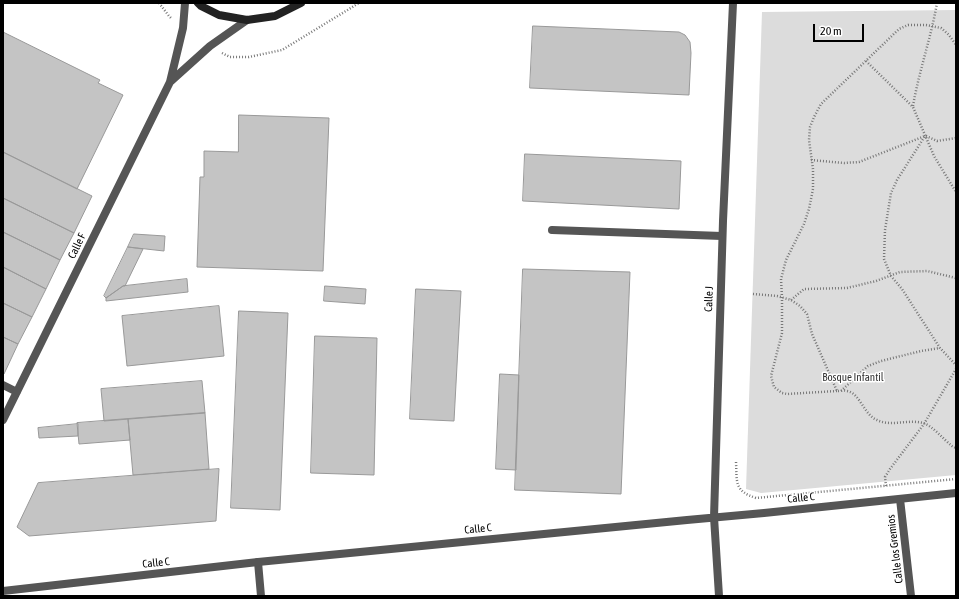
<!DOCTYPE html>
<html>
<head>
<meta charset="utf-8">
<style>
  body { margin:0 }
  #map { position:relative; width:959px; height:599px; overflow:hidden; background:#fff; font-family:"Asap Condensed",sans-serif }
  canvas { display:block }
  .frame { position:absolute; inset:0; border:4px solid #000; pointer-events:none }
  .scale { position:absolute; left:813px; top:24px; width:51px; height:18px; box-sizing:border-box; border:2px solid #000; border-top:0; padding-left:5px; font-size:12px; line-height:14px; white-space:nowrap; color:#000; -webkit-text-stroke:3px #fff; paint-order:stroke }
</style>
</head>
<body>
<div id="map">
<canvas width="959" height="599"></canvas>
<div class="frame"></div>
<div class="scale">20 m</div>
</div>
<script>
const g = document.querySelector('canvas').getContext('2d');
g.lineJoin = 'round';
function paint(path, color) { g.fillStyle = color; g.fill(path, 'evenodd'); }
function strokePath(path, color, width, dash) { g.strokeStyle = color; g.lineWidth = width; g.lineCap = dash ? 'butt' : 'round'; g.setLineDash(dash || []); g.stroke(path); }
function write(font, color, halo, rows, align = 'center') {
  g.font = font + ' "Asap Condensed",sans-serif'; g.lineWidth = 3; g.setLineDash([]); g.textBaseline = 'middle'; g.strokeStyle = halo; g.fillStyle = color; for (const [text, x, y, turn = 0] of rows) {
    g.save(); g.translate(x, y); g.rotate((+turn || 0) * Math.PI / 180); g.textAlign = isNaN(turn) ? turn : align; if (halo) g.strokeText(text, 0, 0); g.fillText(text, 0, 0); g.restore();
  }
}
const green = new Path2D(`
  M956,10V475L761,493L746,489L762,12Z`);
const building = new Path2D(`
  M533,26L679,32L685,35L690,42L691,53L689,95L530,88Z
  M3,32L100,80L98,83L123,95L77,189L3,152Z
  M239,115L329,118L323,271L197,267L200,177H204V151L238,152Z
  M3,152L92,196L74,233L3,198Z
  M525,154L681,161L679,209L523,201Z
  M3,198L74,233L60,260L3,232Z
  M3,232L60,260L46,289L3,267Z
  M134,234L165,236L164,251L128,247Z
  M128,247L143,249L125,286H123L106,298L104,296Z
  M3,267L46,289L32,317L3,303Z
  M523,269L630,272L621,494L515,490Z
  M187,279L188,292L106,301V298L123,286Z
  M325,286L366,289L365,304L324,301Z
  M416,289L461,291L454,421L410,419Z
  M3,303L32,317L18,344L3,337Z
  M219,306L224,356L127,366L122,316Z
  M239,311L288,313L280,510L231,508Z
  M315,336L377,338L374,475L311,473Z
  M3,337L18,344L4,374L3,373Z
  M500,374L519,375L516,470L496,469Z
  M202,381L205,413L104,421L101,389Z
  M205,413L209,469L133,475L128,419Z
  M128,419L130,440L79,444L77,423Z
  M78,424V436L39,438L38,428Z
  M219,469L216,521L29,536L17,527L38,483Z`);
const path = new Path2D(`
  M159,3L169,16L171,18
  M222,53L230,57H249L282,50L359,3
  M866,61L913,107L934,156L956,192
  M913,106C919,71 931,38 937,3
  M926,136L937,141L956,138
  M811,160L844,163L859,162L925,136L897,180L891,193L885,230L884,259L891,276L902,289L940,348L956,365
  M753,294L777,296L791,300L800,306L807,314L812,334L816,343L837,391C840,391 844,390 847,391C860,393 864,415 877,420C891,427 908,419 923,423C933,426 943,439 952,446L956,448
  M791,300L804,289L847,288L876,281L900,272L927,271L956,278
  M837,391L787,394L782,393L774,387L771,376L782,333V297L781,279L786,260L804,224L809,209L813,189V169L809,140L810,127L814,117L821,104L899,29L908,25H926L941,28L949,35L956,45
  M841,391L868,366L881,361L921,351L940,348
  M736,462C737,482 734,491 756,498L956,479
  M886,486L885,477L890,469L924,424L956,369`);
const lane = new Path2D(`
  M552,230L722,236
  M258,562L261,596`);
const street = new Path2D(`
  M170,82L210,46L247,20
  M3,385L17,392
  M3,420L170,82L183,28L185,3
  M900,499L911,596
  M3,591L258,562L687,520L764,513L956,493
  M719,596L714,517L723,221L733,3`);
const secondary = new Path2D(`
  M198,3L201,6L219,15L247,20L275,16L301,3`);
const streetNames = [
  ["Calle F",77,246,-64],
  ["Calle J",709,299,-88],
  ["Calle C",801,498,-6],
  ["Calle C",478,529,-6],
  ["Calle los Gremios",895,549,-97],
  ["Calle C",156,563,-6]
];
const parkNames = [
  ["Bosque Infantil",853,378]
];
paint(green, '#dcdcdc');
paint(building, '#c4c4c4');
strokePath(building, '#999', 1);
strokePath(path, '#777', 2.5, [1, 2]);
strokePath(lane, '#555', 8);
strokePath(street, '#555', 8);
strokePath(secondary, '#222', 8);
write('11px', '#000', '#fff', streetNames);
write('11px', '#333', '#fff', parkNames);
</script>
</body>
</html>
